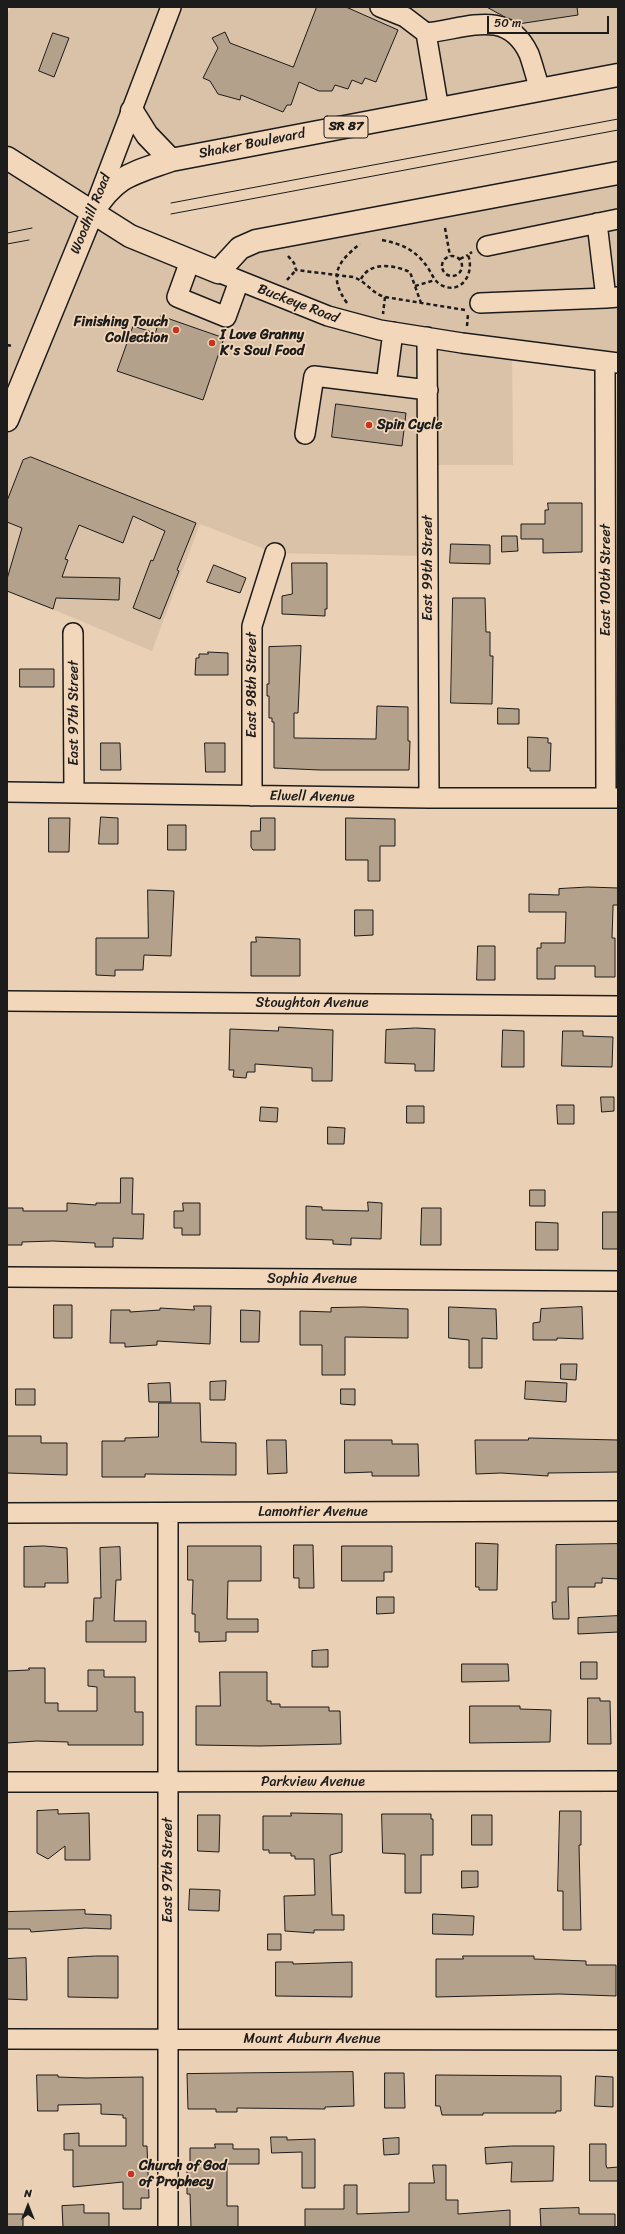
<!DOCTYPE html>
<html>
<head>
<meta charset="utf-8">
<style>
  body { margin:0 }
  #map { position:relative; width:625px; height:2234px; overflow:hidden; background:#ead0b4; font-family:Sriracha,sans-serif }
  canvas { display:block }
  .frame { position:absolute; inset:0; border:8px solid #1c1c1c; pointer-events:none }
  .north { position:absolute; left:8px; top:2186px; width:40px; height:40px; -webkit-text-stroke:3px #f3d7ba; paint-order:stroke; rotate:0deg; font-size:11px; font-weight:700; line-height:16px; text-align:center; color:#1c1c1c }
  .north::after { content:''; display:block; margin:auto; width:14px; height:18px; background:#1c1c1c; clip-path:polygon(50% 0,100% 100%,50% 72%,0 100%) }
  .scale { position:absolute; left:487px; top:16px; width:122px; height:18px; box-sizing:border-box; border:2px solid #1c1c1c; border-top:0; padding-left:5px; font-size:12px; line-height:14px; white-space:nowrap; color:#1c1c1c; -webkit-text-stroke:3px #f3d7ba; paint-order:stroke }
</style>
</head>
<body>
<div id="map">
<canvas width="625" height="2234"></canvas>
<div class="frame"></div>
<div class="north">N</div>
<div class="scale">50 m</div>
</div>
<script>
const g = document.querySelector('canvas').getContext('2d');
g.lineJoin = 'round';
function paint(path, color) { g.fillStyle = color; g.fill(path, 'evenodd'); }
function strokePath(path, color, width, dash) { g.strokeStyle = color; g.lineWidth = width; g.lineCap = dash ? 'butt' : 'round'; g.setLineDash(dash || []); g.stroke(path); }
function write(font, color, halo, rows, align = 'center') {
  g.font = font + ' Sriracha,sans-serif'; g.lineWidth = 3.5; g.setLineDash([]); g.textBaseline = 'middle'; g.strokeStyle = halo; g.fillStyle = color; for (const [text, x, y, turn = 0] of rows) {
    g.save(); g.translate(x, y); g.rotate((+turn || 0) * Math.PI / 180); g.textAlign = isNaN(turn) ? turn : align; if (halo) g.strokeText(text, 0, 0); g.fillText(text, 0, 0); g.restore();
  }
}
const built = new Path2D(`
  M11,7H618V75L171,160L132,111L92,212L218,272L233,255L618,173V363L512,350L513,465H428V556L275,553L200,524L152,651L7,590V15Z`);
const building = new Path2D(`
  M317,7H346L398,30L376,82L365,78L362,84L352,80L348,89L335,85L332,91H319L299,82L291,105H287L283,112L241,95L240,100L218,94L210,81L203,78L218,48L212,38L225,32L230,43L293,67Z
  M487,7H577L578,15L518,24Z
  M53,33L69,38L54,77L39,71Z
  M161,316L224,338L203,400L117,371L133,326L155,333Z
  M336,404L406,413L402,446L332,437Z
  M31,457L196,523L177,570L179,571L160,619L133,608L151,560L153,561L165,531L133,516L123,543L79,525L65,559L68,560L62,577L120,578L119,600L56,598L53,609L7,591V579L22,528L7,522V501L23,460Z
  M548,503H582V552L543,553V539H521V524H545V510H548Z
  M502,536H517L518,551L502,552Z
  M451,544L490,545V564L450,563Z
  M292,563H327V609H325V616L282,614V596L292,594Z
  M214,565L246,578L240,593L207,582Z
  M453,598H485L486,632H490V656H493L492,704L451,703Z
  M301,646L298,713H294V738L376,739L377,706L408,707V741H410L409,770H320L274,768V722H272V718H269V696H267V684H269V647Z
  M208,652L228,653V675H195L196,658H199V654H208Z
  M20,669H54V687H20Z
  M498,708L519,709V724H498Z
  M528,737L548,738V743H551L550,771H530V768H528Z
  M101,743H120L121,770H101Z
  M205,743H225V772H206Z
  M101,817L118,818V844H99Z
  M49,818H70L69,852H49Z
  M261,818H275V850H253L251,847V831H260Z
  M346,818L395,819V846H380V881H368V860H346Z
  M168,825H186V850H168Z
  M588,887L618,888V905H613V908L612,938H615V977H595V966H555V979H537V948H541V943H565L566,912H529V894L559,895V889Z
  M148,890L174,891L171,956L144,955L143,970H115V976L96,975V938H148Z
  M355,910H373V935L355,936Z
  M256,937L300,939V976H251V942H256Z
  M478,946H495V980H477Z
  M279,1027L333,1030L332,1081H312V1068L255,1064V1072H247L246,1078L233,1077L234,1070H229L230,1029L278,1031Z
  M416,1028L435,1029L434,1071H415V1064L385,1063L386,1030Z
  M503,1030L524,1031V1067H502Z
  M563,1031H583V1036L613,1037L612,1067L562,1066Z
  M601,1097H614V1111L602,1112Z
  M557,1105H574V1124H558Z
  M407,1106H424V1123H407Z
  M261,1107L278,1108L277,1122L260,1121Z
  M328,1127L345,1128L344,1144H328Z
  M121,1178H133L132,1214H144L143,1239L113,1238V1247H95V1243L53,1241L22,1242V1245H7V1208H23V1211H67V1203L96,1205V1203H120Z
  M530,1190H545V1206H530Z
  M368,1202L382,1203L381,1239L351,1238V1245L333,1244V1240L306,1239V1206L322,1207V1210L368,1211Z
  M183,1203H200V1235H182V1228H174V1211H183Z
  M422,1208H441V1245H421Z
  M603,1212H618V1249H603Z
  M536,1222L558,1223V1250H536Z
  M54,1305H72V1338H54Z
  M194,1306H211L210,1344L157,1341V1345L125,1347V1343H110L111,1310H130V1312L160,1310V1308L194,1310Z
  M364,1307L408,1309V1338L345,1337V1375H322V1345H300V1311L331,1312V1308Z
  M449,1307L496,1309L497,1339L482,1338V1368H469V1340L449,1338Z
  M582,1307L583,1339L557,1338V1340H533V1323L540,1322L541,1309Z
  M241,1310L260,1311L259,1342H241Z
  M561,1364H577L576,1380L561,1379Z
  M226,1381L225,1400H210V1382Z
  M526,1381L567,1383L566,1402L525,1399Z
  M170,1383L171,1402H149L148,1384Z
  M16,1389H35V1405H16Z
  M341,1389H355V1405L341,1404Z
  M159,1403H200L201,1442L236,1443V1475L145,1474V1477H102V1441H125V1438L158,1437Z
  M7,1436H41V1443H67V1475L7,1473Z
  M529,1438L618,1440V1472L548,1473V1476L501,1473L476,1474L475,1440H528Z
  M267,1440H286L287,1473L268,1474Z
  M345,1440H392V1444H418L419,1476H372V1472L345,1473Z
  M476,1543L498,1544L497,1590H479V1587H476Z
  M618,1544V1579L602,1578V1583H595V1587H568L569,1619H553L552,1602H556V1545Z
  M294,1545H313L314,1588H299V1578H294Z
  M44,1546L67,1548L68,1583H45V1587H24V1547Z
  M188,1546H261V1581H228L227,1619H258V1632H226V1641L199,1642V1632H195V1614H192L193,1580H188Z
  M342,1546H392V1572H384V1581H342Z
  M120,1547L121,1580H116L114,1621H146V1642H86V1621H93L94,1598H101L100,1548Z
  M377,1597H394V1613L377,1614Z
  M618,1616V1632L578,1634V1618Z
  M328,1650V1667H312V1651Z
  M581,1662H597V1679H581Z
  M462,1664H508L509,1681L462,1682Z
  M29,1668H45V1703H58V1711H97V1687L88,1686V1670H104V1677H135V1712H143V1745H68V1742L37,1741L7,1743V1671L29,1670Z
  M220,1672H267V1701H271V1704H280V1707H329V1711H340L341,1744L260,1746L196,1745V1706H220Z
  M588,1698H600V1701H610L611,1744H588Z
  M470,1706H520V1709L551,1710L550,1742L470,1743Z
  M58,1810V1814L89,1813L90,1860H65V1846L48,1859L37,1853V1811Z
  M560,1811H581V1845H579L581,1930H563V1891H558Z
  M291,1813L342,1814V1852L330,1855L332,1915H344V1930H314V1933L285,1931L284,1896L315,1895L314,1859H295V1856H291V1853H269V1850H263V1816H291Z
  M382,1814H431V1819H433V1855H421V1893H405V1854L383,1853Z
  M198,1815H220L219,1852L198,1851Z
  M472,1815H492V1845H472Z
  M462,1871H478V1887L462,1888Z
  M190,1889L220,1890L219,1911L189,1910Z
  M85,1910V1914L111,1915V1929L85,1928L31,1932L30,1929H7V1912Z
  M433,1914L474,1916L473,1935L433,1934Z
  M268,1934H281V1950H268Z
  M96,1956H118V1998L68,1997V1958Z
  M463,1956H534V1959L586,1961V1965H616V1996L559,1994L436,1997V1959H463Z
  M26,1958L27,2000L7,1999V1959Z
  M276,1962H293V1964L352,1962V1997L276,1996Z
  M353,2072L354,2106L325,2107V2109L237,2108V2112H216V2109H188L187,2074Z
  M385,2073H404L405,2108H385Z
  M37,2075H58V2077L86,2078L143,2077V2146H147L149,2198H141V2209H123V2182L73,2187V2150H64V2134L79,2133V2146H126V2118H123V2115L101,2114V2104L58,2105V2111H38Z
  M436,2075L561,2076V2111H556V2113H483V2115H442L440,2106H436Z
  M596,2076L613,2077V2107L595,2106Z
  M271,2137H287V2140L315,2139V2188H302V2152L272,2153Z
  M399,2138V2154L384,2155L383,2139Z
  M215,2144H233V2149H259V2164H227V2206H238V2227H191L190,2194H187V2165H190V2148H215Z
  M590,2144H606V2165L607,2168L618,2167V2181H590Z
  M512,2146H554L553,2181L511,2182L512,2162L486,2164L485,2148Z
  M433,2165H446V2200H458V2214L510,2210V2227H305V2209H344V2185H357V2214L409,2212V2183H434Z
  M84,2205V2213H109V2227H63L62,2206Z
  M579,2208V2214H615V2227H541L540,2209Z
  M7,2214H23V2227H7Z`);
const path = new Path2D(`
  M445,228L450,256
  M382,240C402,244 416,250 428,268C432,274 434,281 441,285C462,296 475,272 468,255L472,252
  M442 266a10 10 0 1 1 20 0a10 10 0 1 1-20 0Z
  M288,256L294,263L296,270L353,277C366,281 371,293 385,297L383,314
  M460,259L468,255
  M361,279C370,261 394,265 410,272L421,303
  M287,280L296,270
  M415,286L435,280
  M385,297L465,310
  M347,303C328,276 337,262 360,244
  M467,326L468,314
  M7,345L12,346`);
const minor = new Path2D(`
  M380,7L405,17L426,33L439,110
  M426,33C466,29 507,7 529,54C533,65 536,78 540,89
  M96,204L171,7
  M597,223L606,298L618,297
  M487,246L618,219
  M190,261L177,297L226,317L239,281
  M218,272L328,316L380,330L462,343L618,363
  M480,303L606,298
  M427,337L429,798
  M605,362L606,798
  M386,385L393,332
  M305,434L314,376L428,390
  M73,633L74,793
  M7,792L429,798H618
  M252,796V626L275,553
  M7,1001L618,1006
  M7,1277L618,1281
  M7,1513L618,1511
  M168,1513V2227
  M7,1782L618,1781
  M7,2039L618,2040`);
const major = new Path2D(`
  M132,111L147,135L171,160
  M7,158L130,236L218,272L240,248L256,241L618,173
  M7,420L92,213C116,175 131,174 171,160L618,75`);
const tram = new Path2D(`
  M171,203L618,119
  M171,214L618,130
  M7,233L32,228
  M7,244L29,240`);
const markers = [
  [176,330,4,"#c8321e"],
  [212,343,4,"#c8321e"],
  [369,425,4,"#c8321e"],
  [131,2174,4,"#c8321e"]
];
const shields = [
  [346,127,44]
];
const shieldNames = [
  ["SR 87",346,127]
];
const streetNames = [
  ["Shaker Boulevard",252,144,-11],
  ["Woodhill Road",91,214,-68],
  ["Buckeye Road",298,304,21],
  ["East 99th Street",428,568,-90],
  ["East 100th Street",606,580,-90],
  ["East 98th Street",252,685,-90],
  ["East 97th Street",74,713,-90],
  ["Elwell Avenue",312,797,1],
  ["Stoughton Avenue",312,1003],
  ["Sophia Avenue",312,1279],
  ["Lamontier Avenue",313,1512],
  ["Parkview Avenue",313,1782],
  ["East 97th Street",168,1870,-90],
  ["Mount Auburn Avenue",312,2039]
];
const poiNames = [
  ["Finishing Touch",168,322,"right"],
  ["Collection",168,338,"right"],
  ["I Love Granny",220,335],
  ["K's Soul Food",220,351],
  ["Spin Cycle",377,425],
  ["Church of God",139,2166],
  ["of Prophecy",139,2182]
];
paint(built, '#dac2a8');
paint(building, '#b4a18b');
strokePath(building, '#1c1c1c', 1);
strokePath(minor, '#1c1c1c', 22);
strokePath(major, '#1c1c1c', 25);
strokePath(path, '#1c1c1c', 2.5, [4, 3]);
strokePath(minor, '#f3d7ba', 19);
strokePath(major, '#f3d7ba', 22);
strokePath(tram, '#1c1c1c', 1);
for (const [x, y, r, color] of markers) { const dot = new Path2D(); dot.arc(x, y, r, 0, 2 * Math.PI); g.fillStyle = color; g.fill(dot); strokePath(dot, '#f3d7ba', 1.5); }
for (const [x, y, w] of shields) { const box = new Path2D(); box.roundRect(x - w / 2, y - 11, w, 22, 3); g.fillStyle = '#f3d7ba'; g.fill(box); strokePath(box, '#1c1c1c', 1); }
write('bold 13px', '#1c1c1c', null, shieldNames);
write('14px', '#1c1c1c', '#f3d7ba', streetNames);
write('bold 14px', '#1c1c1c', '#f3d7ba', poiNames, 'left');
</script>
</body>
</html>
